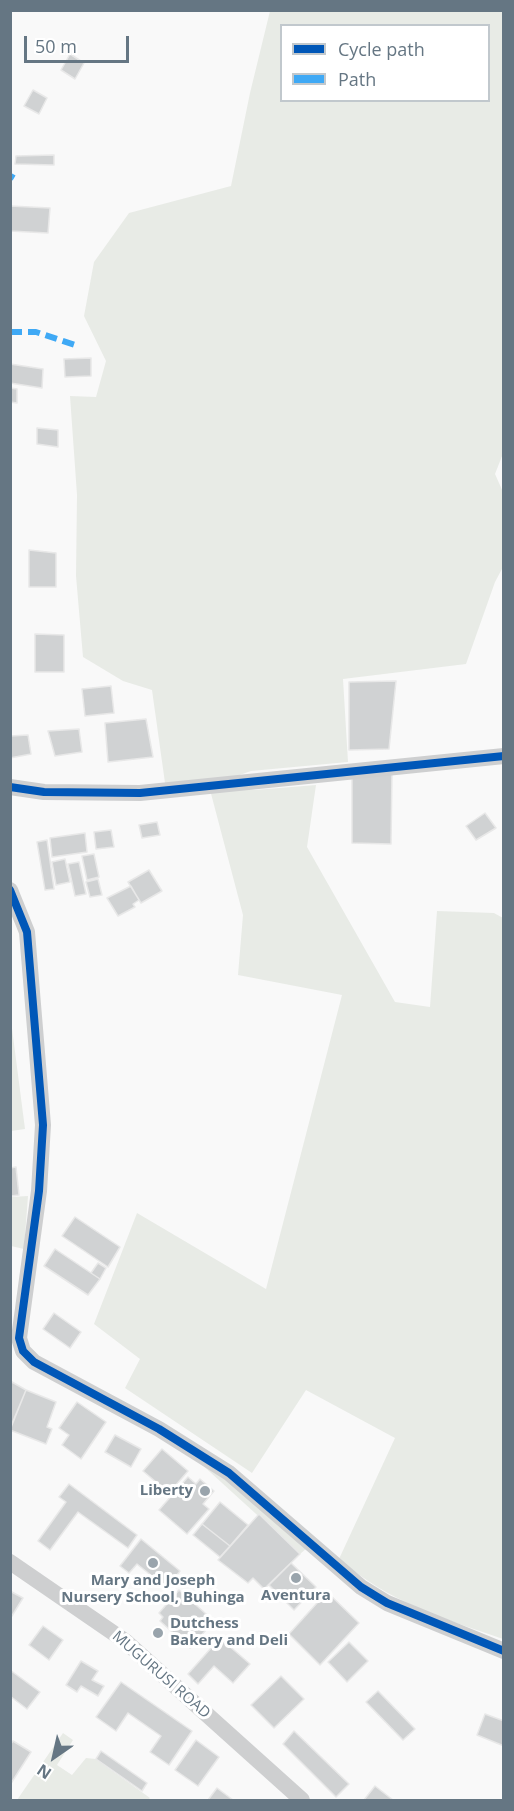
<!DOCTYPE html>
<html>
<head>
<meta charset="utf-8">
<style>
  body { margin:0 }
  #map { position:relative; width:514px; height:1811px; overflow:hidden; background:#f9f9f9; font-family:"Open Sans",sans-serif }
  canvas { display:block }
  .frame { position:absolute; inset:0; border:12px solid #657683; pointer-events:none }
  .legend { position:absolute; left:280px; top:24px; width:210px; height:78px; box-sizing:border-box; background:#fff; border:2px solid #c1c8cd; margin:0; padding:8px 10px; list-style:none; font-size:18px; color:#657683 }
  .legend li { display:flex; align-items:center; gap:12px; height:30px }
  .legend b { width:30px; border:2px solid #c1c8cd }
  .north { position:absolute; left:24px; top:1727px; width:60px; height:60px; -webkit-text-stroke:4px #fff; paint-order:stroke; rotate:214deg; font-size:16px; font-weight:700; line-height:24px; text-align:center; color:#657683 }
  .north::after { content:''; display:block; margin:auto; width:21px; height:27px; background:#657683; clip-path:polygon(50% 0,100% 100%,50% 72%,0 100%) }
  .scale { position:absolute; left:24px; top:36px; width:105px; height:27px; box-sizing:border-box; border:3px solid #657683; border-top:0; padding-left:8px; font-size:18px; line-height:21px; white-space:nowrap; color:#657683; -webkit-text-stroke:4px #fff; paint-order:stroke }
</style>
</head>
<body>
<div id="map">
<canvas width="514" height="1811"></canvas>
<div class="frame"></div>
<ul class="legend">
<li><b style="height:8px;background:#0057b8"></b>Cycle path</li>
<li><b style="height:8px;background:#3fa9f5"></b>Path</li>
</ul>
<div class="north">N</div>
<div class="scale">50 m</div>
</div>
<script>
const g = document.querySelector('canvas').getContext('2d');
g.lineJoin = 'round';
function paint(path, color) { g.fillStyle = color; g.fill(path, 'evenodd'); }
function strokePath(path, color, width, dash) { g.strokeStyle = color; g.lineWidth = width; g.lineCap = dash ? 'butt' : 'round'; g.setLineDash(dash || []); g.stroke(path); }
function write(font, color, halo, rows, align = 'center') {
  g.font = font + ' "Open Sans",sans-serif'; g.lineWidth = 6; g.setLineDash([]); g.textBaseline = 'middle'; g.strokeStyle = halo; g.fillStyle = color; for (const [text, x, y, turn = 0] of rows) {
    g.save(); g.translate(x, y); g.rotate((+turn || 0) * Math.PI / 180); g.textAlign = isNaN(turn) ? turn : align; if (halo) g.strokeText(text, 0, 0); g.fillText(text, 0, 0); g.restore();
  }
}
const green = new Path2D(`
  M270,11H503L504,451L495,474L503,492V567L495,582L466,664L343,679L348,762L251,771L211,785L255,790L316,785L307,847L395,1002L430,1007L437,911L494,913L503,918V1639C442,1618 389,1602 339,1559L395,1438L306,1390L252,1473L125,1388L140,1359L94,1324L137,1213L266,1289L342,995L238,975L243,915L209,786L165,783L152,690L123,681L83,657L76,576L77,495L70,396L96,397L106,361L84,316L94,262L129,213L231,186L250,93ZM282,26H488V100H282Z
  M10,1013L25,1129L11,1131H10Z
  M28,1196L24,1249L11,1246V1197Z
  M199,1462L225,1472L307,1548L300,1554Z
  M63,1733L73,1740L57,1765L72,1775L86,1758L96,1759L150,1798L148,1800H17Z`);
const building = new Path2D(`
  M70,54L84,63L75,79L61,70Z
  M33,90L47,98L39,114L24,106Z
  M54,155V165L15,164L16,156Z
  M10,206L50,208L48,233L10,231Z
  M91,358V376L65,377L64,359Z
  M10,364L43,369L42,388L10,383Z
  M10,388L17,389V403L10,402Z
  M37,428L58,430V447L37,444Z
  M29,550L56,553V587H29Z
  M35,634L64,635V672H35Z
  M396,681L389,749L349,750V682Z
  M111,686L114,713L85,716L82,689Z
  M146,719L153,757L108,762L105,723Z
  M79,729L82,752L55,756L48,731Z
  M28,735L31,754L10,758V736Z
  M392,772L391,844L352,843V775Z
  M485,813L496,828L476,840L466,826Z
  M157,822L160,835L142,838L139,825Z
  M111,830L114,847L96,849L94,832Z
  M85,833L87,852L52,857L50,838Z
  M47,840L54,889L45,890L37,842Z
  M94,854L99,877L87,880L82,856Z
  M65,859L70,882L56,885L52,862Z
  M79,862L86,894L75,896L68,864Z
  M149,870L162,891L141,903L128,882Z
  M98,879L102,895L90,897L86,882Z
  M131,886L139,900L133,904L135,907L118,916L107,898Z
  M16,1167L19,1195L11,1196L10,1168Z
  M75,1217L120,1247L108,1267L62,1236Z
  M55,1249L100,1279L88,1295L44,1266Z
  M98,1263L106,1268L100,1279L91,1273Z
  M54,1313L81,1332L70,1348L43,1329Z
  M12,1382L26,1390L11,1426L10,1387Z
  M26,1390L56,1402L47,1427L52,1429L46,1444L10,1430Z
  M77,1402L106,1422L81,1459L62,1445L69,1435L59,1428Z
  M115,1435L141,1449L131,1467L105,1452Z
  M162,1449L188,1471L169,1493L143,1471Z
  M188,1477L196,1484L200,1479L214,1491L203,1504L209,1509L187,1534L159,1510Z
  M69,1484L137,1535L128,1548L78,1512L50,1550L38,1541L66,1502L59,1497Z
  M220,1502L248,1525L230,1546L202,1524Z
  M259,1514L300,1554L264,1589L253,1578L248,1583L218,1560Z
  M202,1524L230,1546L220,1557L193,1535Z
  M141,1539L180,1571L167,1588L137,1564L129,1573L120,1566Z
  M291,1563L316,1587L294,1610L269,1585Z
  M179,1590L214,1621L190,1648L160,1621L163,1617L159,1613Z
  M10,1591L23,1598L10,1619Z
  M327,1592L359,1623L320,1665L289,1634Z
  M43,1626L63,1640L49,1660L29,1645Z
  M220,1638L250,1664L233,1683L214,1666L198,1684L188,1674Z
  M349,1642L368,1661L347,1682L328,1662Z
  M81,1661L98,1671L92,1680L104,1686L98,1696L81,1686L77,1692L66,1685Z
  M10,1670L40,1692L27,1709L10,1696Z
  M281,1676L304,1699L274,1728L251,1705Z
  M121,1682L192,1731L169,1765L150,1752L161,1736L128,1713L116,1731L96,1717Z
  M378,1691L415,1729L403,1740L366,1702Z
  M485,1714L504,1721V1746L477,1735Z
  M294,1731L349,1784L336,1797L283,1744Z
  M196,1740L219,1757L198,1786L175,1770Z
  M13,1741L31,1752L10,1785V1745Z
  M101,1751L147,1783L142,1791L96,1759Z
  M375,1786L393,1800H364Z
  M217,1788L233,1800H208Z`);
const minor = new Path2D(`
  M10,787L44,792L140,793L504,756
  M10,890L27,932L43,1125L39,1191L19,1338L23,1351L34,1362L159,1429L229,1473L361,1587L387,1603L504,1651
  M10,1562L125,1641L302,1800`);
const quiet = new Path2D(`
  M10,179L13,174
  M10,332H36L75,345`);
const cycleway = new Path2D(`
  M10,787L44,792L140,793L504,756
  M10,890L27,932L43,1125L39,1191L19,1338L23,1351L34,1362L159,1429L229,1473L361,1587L387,1603L504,1651`);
const markers = [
  [205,1491,6,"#99a4ac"],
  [153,1563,6,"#99a4ac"],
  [296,1578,6,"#99a4ac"],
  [158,1633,6,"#99a4ac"]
];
const poiNames = [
  ["Liberty",193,1491,"right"],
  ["Mary and Joseph",153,1581],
  ["Nursery School, Buhinga",153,1598],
  ["Aventura",296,1596],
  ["Dutchess",170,1624,"left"],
  ["Bakery and Deli",170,1641,"left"]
];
const streetNames = [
  ["MUGURUSI ROAD",161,1675,41]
];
paint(green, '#e8ebe6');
paint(building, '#d0d2d3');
strokePath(building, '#e8e8e8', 1.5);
strokePath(minor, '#cecfd0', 16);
strokePath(quiet, '#3fa9f5', 6, [12, 6]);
strokePath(cycleway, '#0057b8', 8);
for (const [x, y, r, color] of markers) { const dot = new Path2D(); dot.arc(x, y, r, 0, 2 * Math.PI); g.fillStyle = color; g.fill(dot); strokePath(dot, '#fff', 2); }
write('bold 15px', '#657683', '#fff', poiNames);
write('15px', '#657683', '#fff', streetNames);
</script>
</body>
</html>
